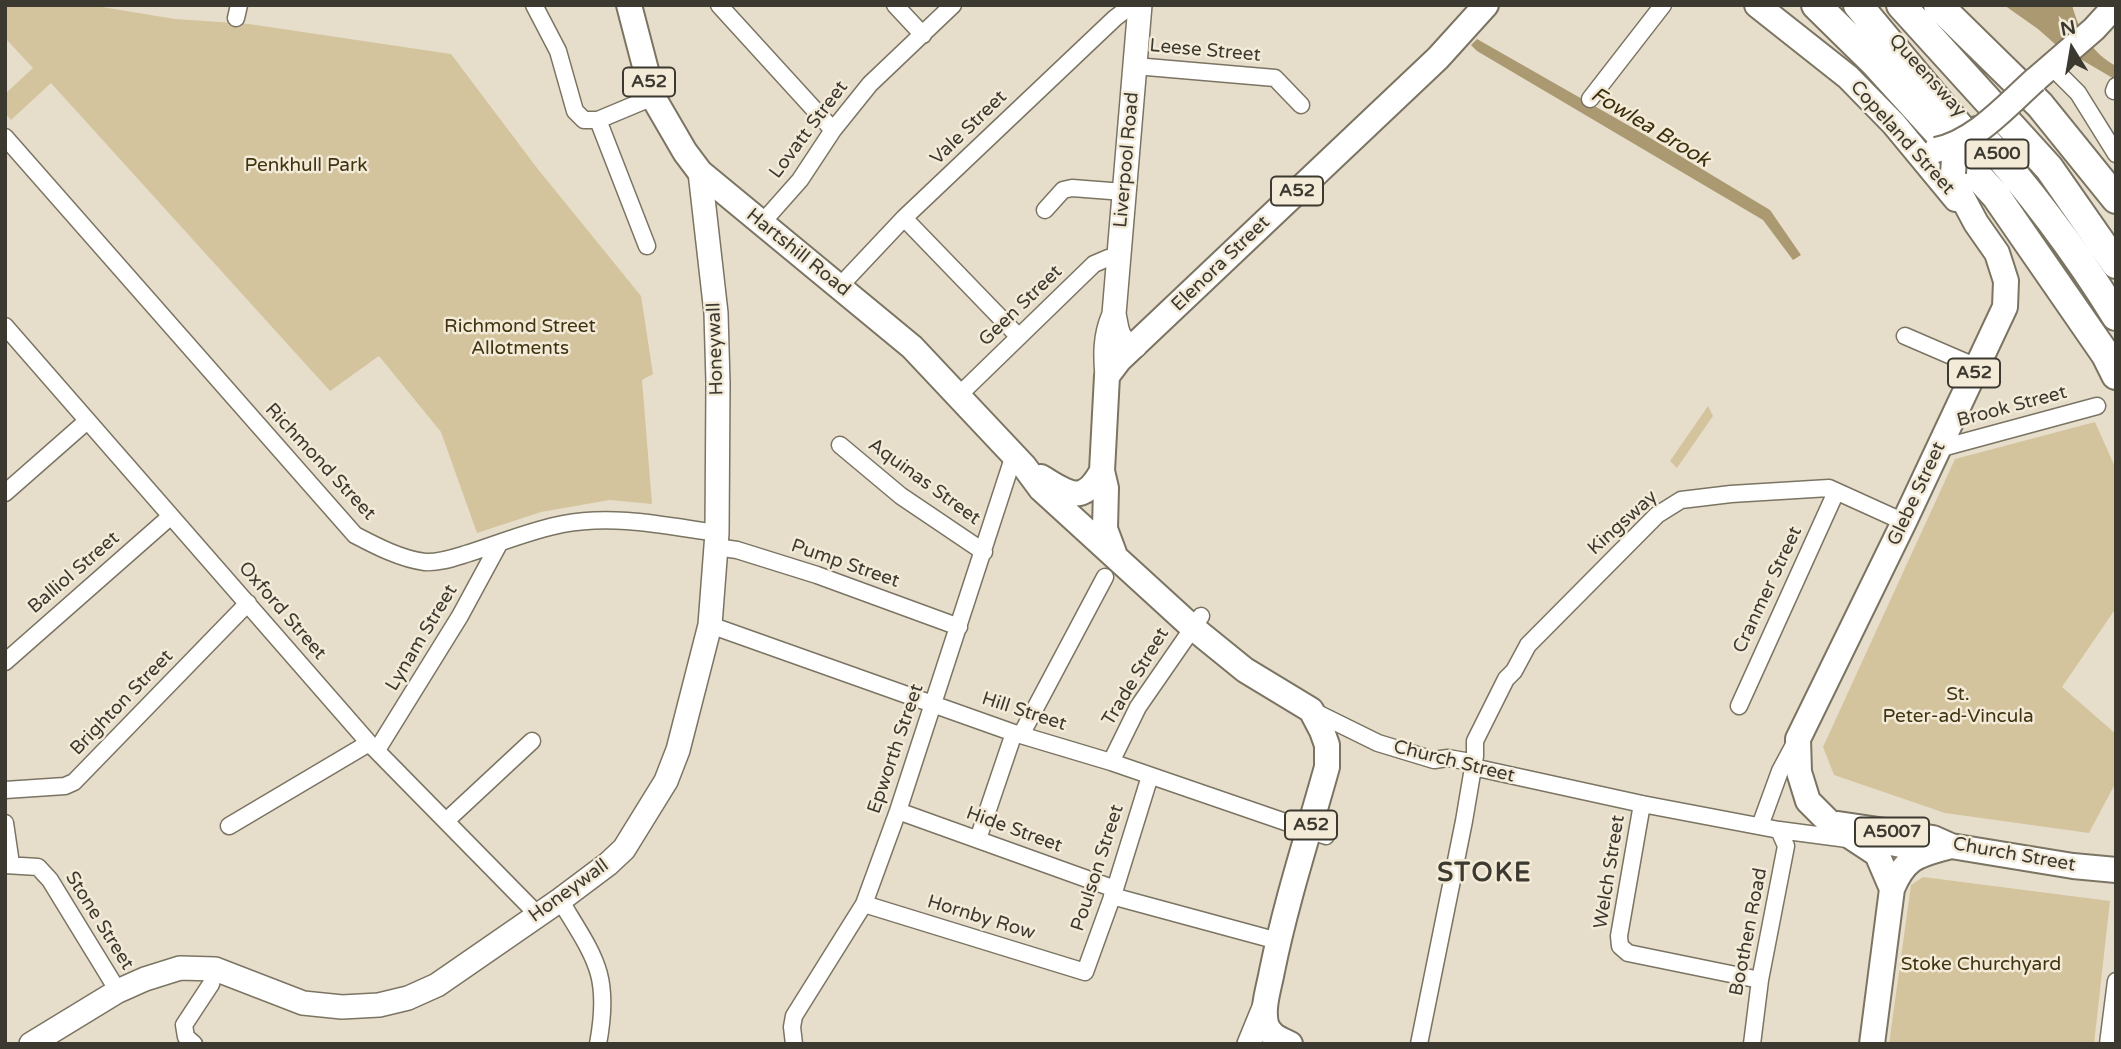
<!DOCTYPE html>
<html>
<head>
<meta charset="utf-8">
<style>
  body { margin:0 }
  #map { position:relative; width:2121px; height:1049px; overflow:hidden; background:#e6decb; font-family:"Varela Round",sans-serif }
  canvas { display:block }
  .frame { position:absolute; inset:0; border:7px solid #3c3931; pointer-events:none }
  .north { position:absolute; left:2037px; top:14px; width:70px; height:70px; -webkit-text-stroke:5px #f3ebd8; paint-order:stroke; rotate:349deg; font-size:19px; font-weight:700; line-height:28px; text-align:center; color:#3c3931 }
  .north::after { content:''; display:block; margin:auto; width:24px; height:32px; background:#3c3931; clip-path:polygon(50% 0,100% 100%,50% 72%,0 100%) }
</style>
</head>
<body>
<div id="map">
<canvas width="2121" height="1049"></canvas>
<div class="frame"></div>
<div class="north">N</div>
</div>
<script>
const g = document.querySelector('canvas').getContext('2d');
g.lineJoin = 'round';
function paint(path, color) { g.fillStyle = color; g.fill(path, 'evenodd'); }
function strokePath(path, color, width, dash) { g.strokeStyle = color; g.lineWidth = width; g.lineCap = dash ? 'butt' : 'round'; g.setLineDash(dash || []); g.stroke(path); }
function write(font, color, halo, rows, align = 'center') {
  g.font = font + ' "Varela Round",sans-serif'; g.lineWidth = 5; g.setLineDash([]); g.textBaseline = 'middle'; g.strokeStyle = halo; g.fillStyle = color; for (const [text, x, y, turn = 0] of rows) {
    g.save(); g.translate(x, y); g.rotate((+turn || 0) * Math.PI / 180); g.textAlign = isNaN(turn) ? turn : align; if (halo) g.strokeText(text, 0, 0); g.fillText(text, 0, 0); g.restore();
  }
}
const green = new Path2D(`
  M5,5H90L175,19L249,24L451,54L537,168L641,296L653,374L642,380L652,504L610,500L541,512L477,533L441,432L379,356L330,391L51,83L11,120L5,113V94L33,68L5,38Z
  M1708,406L1713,416L1677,468L1670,461Z
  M2095,422L2116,469V608L2062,687L2116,734V782L2089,833L1945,813L1834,775L1823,747L1955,459Z
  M1923,877L2110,901L2094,1044H1889L1911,885Z`);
const forest = new Path2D(`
  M2004,5H2072C2079,31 2092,53 2116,66V80L2055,44L2038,29Z
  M1477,39L1647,136L1770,210L1801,255L1793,260L1763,220L1477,51L1471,45Z`);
const street = new Path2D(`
  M534,5L558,51L575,111L584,120H598L647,246
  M719,5L833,130
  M895,5L923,35
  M236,18L239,5
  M1135,66L1275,78L1301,105
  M2051,66L2078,93L2116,154
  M2114,91L2116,86
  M1590,99L1663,5
  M598,120L653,97
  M5,137L355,535C376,546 401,559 425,562C438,563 453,558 466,554C498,544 531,530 563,524C614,514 667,526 717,533
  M1045,210L1063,190L1072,188L1124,192
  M904,218L1019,337
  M761,224L800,180L833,130L870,84L953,5
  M839,287L904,218L1115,18L1132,5
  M5,326L369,743L538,915
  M1905,336L1977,367
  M958,396L1094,264L1108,258H1119
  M840,445L901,496L984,552
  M1938,449L2097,406
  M5,493L87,421
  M716,547L737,550L817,575L959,627
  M710,625L1014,733L1111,762L1326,836
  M5,662L171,516
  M1739,706L1836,492
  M1311,710L1378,743L1434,760L1448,758L1465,761L1473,767L1642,804L1779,830L1855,840L1920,853
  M1021,735L1105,577
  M377,750L460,616L499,544
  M1111,762L1138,707L1201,616
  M5,790L65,786L74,782L248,603
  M1642,804L1619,936L1620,946L1628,953L1760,980
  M898,811L1115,889
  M446,821L532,741
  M5,823L11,864
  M229,826L369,743
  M1760,826L1780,771L1796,741
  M978,839L1014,733
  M5,865L38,867L50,880L118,991
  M1112,896L1278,941
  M560,900C595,958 611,974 598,1044
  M864,904L1085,972L1115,889L1150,776
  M194,1044L186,1037L184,1025L211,984L215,969
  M794,1044L792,1027L794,1016L864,904L898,811L1014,455
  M1419,1044L1464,821L1475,756V741L1506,679L1514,671L1528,645L1657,515L1681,500L1731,494L1829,488L1904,522
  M1752,1044L1760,980L1786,846L1779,830
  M2108,1044L2116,981`);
const secondary = new Path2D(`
  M1135,346C1116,340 1118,332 1114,314L1140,5
  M1107,376C1105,355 1105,336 1113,317
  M31,1044L118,991L145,979L180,968L215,969L303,1003L342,1007L379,1005L408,998L437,985L560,900L608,864L624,849L666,781L678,750L710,625L717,533L718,383L716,313L700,172
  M1249,1044L1265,1005`);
const primary = new Path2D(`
  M629,5L653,97L685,152L700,172L912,347L1024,466L1041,489L1192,627L1245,670L1311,710L1322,731L1327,745V767C1308,835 1286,902 1272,971C1269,988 1262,1007 1266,1024C1270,1036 1280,1039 1290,1044
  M1757,5L1848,77L1894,124L1956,199
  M2035,80L2094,29L2116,5
  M1041,477C1069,495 1083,505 1102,471
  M1114,553L1105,529L1106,488L1102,471L1107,376L1119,360L1438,58L1486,5
  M1838,824L1933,838L1951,846L2073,866L2116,870
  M1892,889L1877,854L1830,823L1808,801L1799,772L1798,739L1904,522L2005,307L2006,281L1997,253L1976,223L1960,193L1953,173
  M1872,1044L1892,889C1906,855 1920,855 1951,846`);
const highway = new Path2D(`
  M1816,5L1875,63L1996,196L2106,355L2116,375
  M1858,5L1982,154
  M1901,5L2049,168L2116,264
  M1938,5L2040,105L2116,199
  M1977,131C2029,189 2075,250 2116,316`);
const primaryBridge = new Path2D(`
  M1936,150C1975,142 2006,106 2035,80
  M1953,173L1954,160L1972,135`);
const shields = [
  [649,82,52],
  [1997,154,63],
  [1297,191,52],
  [1974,373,52],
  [1311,825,52],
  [1892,832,74]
];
const shieldNames = [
  ["A52",649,82],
  ["A500",1997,154],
  ["A52",1297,191],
  ["A52",1974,373],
  ["A52",1311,825],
  ["A5007",1892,832]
];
const streetNames = [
  ["Leese Street",1205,51,5],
  ["Queensway",1927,76,48],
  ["Vale Street",969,128,-44],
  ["Lovatt Street",809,130,-53],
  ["Copeland Street",1902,138,48],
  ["Liverpool Road",1127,160,-85],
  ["Hartshill Road",798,253,39],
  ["Elenora Street",1221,264,-44],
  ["Geen Street",1021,306,-44],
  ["Honeywall",716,349,-92],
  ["Brook Street",2012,407,-15],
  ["Richmond Street",320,462,47],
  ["Aquinas Street",924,482,36],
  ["Glebe Street",1917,494,-65],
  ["Kingsway",1623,523,-42],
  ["Pump Street",845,564,19],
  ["Balliol Street",74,573,-41],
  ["Cranmer Street",1768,590,-65],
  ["Oxford Street",282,611,49],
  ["Lynam Street",422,638,-59],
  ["Trade Street",1136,677,-59],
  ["Brighton Street",122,703,-46],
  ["Hill Street",1024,712,18],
  ["Epworth Street",896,749,-71],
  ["Church Street",1454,762,14],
  ["Hide Street",1014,830,20],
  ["Church Street",2014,855,10],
  ["Poulson Street",1098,868,-72],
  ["Welch Street",1610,872,-81],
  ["Honeywall",569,891,-36],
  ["Hornby Row",981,918,17],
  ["Stone Street",99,921,58],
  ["Boothen Road",1749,932,-79]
];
const parkNames = [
  ["Penkhull Park",306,166],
  ["Richmond Street",520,327],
  ["Allotments",520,349],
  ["St.",1958,695],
  ["Peter-ad-Vincula",1958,717],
  ["Stoke Churchyard",1981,965]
];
const waterNames = [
  ["Fowlea Brook",1650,128,31]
];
const districtNames = [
  ["STOKE",1485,874]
];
paint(green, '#d4c49e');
paint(forest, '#aa9971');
strokePath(street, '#7b7462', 19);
strokePath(secondary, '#7b7462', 26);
strokePath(primary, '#7b7462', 28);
strokePath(highway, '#7b7462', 32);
strokePath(street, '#fff', 16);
strokePath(secondary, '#fff', 23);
strokePath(primary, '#fff', 24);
strokePath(highway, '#fff', 28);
strokePath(primaryBridge, '#7b7462', 28, []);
strokePath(primaryBridge, '#fff', 24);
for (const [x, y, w] of shields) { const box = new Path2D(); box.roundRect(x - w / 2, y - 14.5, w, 29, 5); g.fillStyle = '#f3ebd8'; g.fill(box); strokePath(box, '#3c3931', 2); }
write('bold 18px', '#3c3931', null, shieldNames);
write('19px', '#3c3931', '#f3ebd8', streetNames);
write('19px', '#403310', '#f3ebd8', parkNames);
write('italic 21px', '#3c2f0c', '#f3ebd8', waterNames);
g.letterSpacing = '2px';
write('bold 26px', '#3c3931', '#f3ebd8', districtNames);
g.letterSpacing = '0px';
</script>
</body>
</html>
